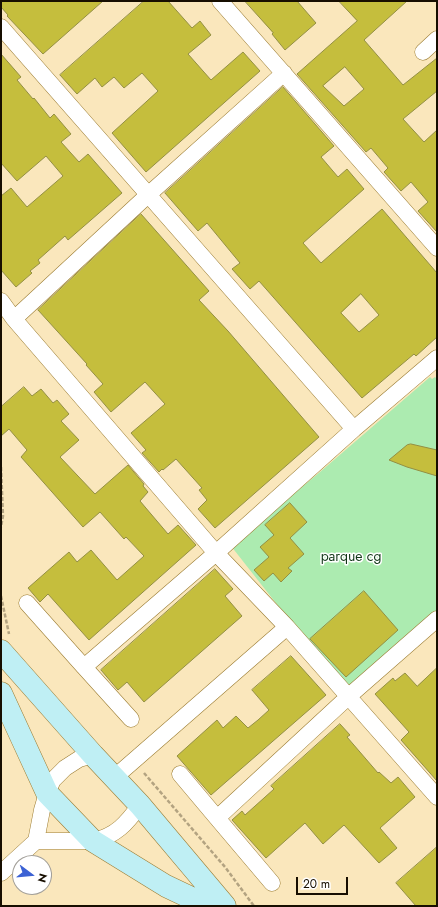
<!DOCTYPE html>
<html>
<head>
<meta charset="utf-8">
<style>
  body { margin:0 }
  #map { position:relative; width:438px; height:907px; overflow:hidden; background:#fae7bc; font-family:Jost,sans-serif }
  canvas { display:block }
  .frame { position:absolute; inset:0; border:2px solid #170e00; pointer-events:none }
  .north { position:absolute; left:12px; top:855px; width:40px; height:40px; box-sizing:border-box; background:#fff; border:1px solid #a29f99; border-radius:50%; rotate:106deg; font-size:11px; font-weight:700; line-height:16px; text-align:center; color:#170e00 }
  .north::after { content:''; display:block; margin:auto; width:14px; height:18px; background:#3c62d4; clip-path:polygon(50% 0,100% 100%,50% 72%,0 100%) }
  .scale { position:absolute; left:296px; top:877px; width:52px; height:18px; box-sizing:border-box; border:2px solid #170e00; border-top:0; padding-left:5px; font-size:12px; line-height:14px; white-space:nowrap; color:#170e00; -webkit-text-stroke:3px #fff; paint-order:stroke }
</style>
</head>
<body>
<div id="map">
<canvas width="438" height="907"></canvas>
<div class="frame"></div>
<div class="north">N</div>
<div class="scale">20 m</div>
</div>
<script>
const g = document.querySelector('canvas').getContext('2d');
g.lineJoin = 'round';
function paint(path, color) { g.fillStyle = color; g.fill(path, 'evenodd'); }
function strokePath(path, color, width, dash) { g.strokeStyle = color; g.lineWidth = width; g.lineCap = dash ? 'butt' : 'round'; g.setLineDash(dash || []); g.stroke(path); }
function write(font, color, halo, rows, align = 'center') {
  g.font = font + ' Jost,sans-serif'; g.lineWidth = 3; g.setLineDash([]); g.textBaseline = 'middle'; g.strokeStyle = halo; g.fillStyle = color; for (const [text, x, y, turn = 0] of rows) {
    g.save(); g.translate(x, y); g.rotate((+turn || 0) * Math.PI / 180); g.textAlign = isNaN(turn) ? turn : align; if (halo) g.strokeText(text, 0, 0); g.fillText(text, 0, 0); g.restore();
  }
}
const green = new Path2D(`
  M430,377L432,379L435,377L437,379V610L349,696L231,546L320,472Z`);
const building = new Path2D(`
  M1,1H103L43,54L7,16L8,15L1,7Z
  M144,1H168L192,28L200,21L211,35L188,54L211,80L243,52L260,71L146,172L112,133L158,91L142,73L124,88L114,77L102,87L95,78L77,94L60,75Z
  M245,1H297L316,23L285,50L272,34L273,33Z
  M339,1H407L364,40L403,85L437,58V91L403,119L424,142L437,130V232L418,211L428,202L411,182L401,191L384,172L388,168L371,148L366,152L297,74L357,21ZM345,67L364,89L344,106L323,86Z
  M1,54L21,77L17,80L33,99L34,98L50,118L54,114L71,134L61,142L79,162L88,154L122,193L68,240L65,236L38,260L40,263L30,271L32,273L16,287L1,270V196L11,188L27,207L63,176L46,156L17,181L1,163Z
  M283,87L334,146L321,157L338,177L347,169L364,189L303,243L321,263L382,209L437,273V337L416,356L414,354L362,398L259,281L250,289L232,269L240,263L207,223L198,231L165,193ZM361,294L379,315L359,332L341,313Z
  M141,214L209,291L199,300L228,331L319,437L215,528L198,509L207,500L199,490L202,488L176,459L163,470L162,469L159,472L142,453L146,450L131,433L165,404L145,382L111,412L94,392L103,384L86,365L87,364L38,310Z
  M24,387L32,396L41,389L53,403L57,400L69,414L61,421L79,440L60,457L95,494L128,465L144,484L143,486L148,492L140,501L151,514L168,534L178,525L196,545L89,640L48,594L40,602L28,588L69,552L77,562L91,550L117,580L144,556L126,537L124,539L100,512L83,527L21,457L27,450L9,429L1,436V407Z
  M411,444L437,450V476L407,467L389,460L407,445Z
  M290,503L307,522L290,538L304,554L288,568L292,571L281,582L273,573L264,581L254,570L269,557L260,547L274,535L265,525Z
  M215,569L233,589L225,596L242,616L144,702L127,682L118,690L101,670Z
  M364,591L398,630L346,677L310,639Z
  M291,656L326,695L211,795L177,756L217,720L223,728L236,716L248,728L258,720L269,710L252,690Z
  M437,668V781L401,740L409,732L375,694L393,678L395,681L405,673L417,686Z
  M340,724L350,735L347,737L378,773L379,772L391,783L398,777L415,797L380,828L397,848L379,863L344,825L323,844L305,823L266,858L232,820L242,811L245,815L274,789L271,786Z
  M437,847V906H416L396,883Z`);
const path = new Path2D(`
  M1,467L3,516L1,527
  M1,596L9,634
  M144,773L225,867L254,906`);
const street = new Path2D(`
  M220,1L437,248
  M1,27L354,429
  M423,52L437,39
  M1,301L14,319L216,553L287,627L437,797
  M14,319L149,194L284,73
  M27,603L84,667
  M131,719L84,667L216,553L354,429L437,358
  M180,774L217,818
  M115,777L287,627
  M36,841H93C116,836 127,823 140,805
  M1,873L36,841L42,810L47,793L53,780L65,768L79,759L93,755
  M272,883L217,818L349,696L437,619`);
const secondary = new Path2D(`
  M1,651L93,755L140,805L225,906
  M1,693L47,793L93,841L166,886L208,906`);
const parkNames = [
  ["parque cg",351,558]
];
paint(green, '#acebb0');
paint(building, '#c5be3d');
strokePath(building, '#938f43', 1);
strokePath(street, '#9b7c32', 17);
strokePath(secondary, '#9b7c32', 23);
strokePath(path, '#b3a381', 2.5, [4, 2]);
strokePath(street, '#fff', 16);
strokePath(secondary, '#bfeff4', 22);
write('14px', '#103616', '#fff', parkNames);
</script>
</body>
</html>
